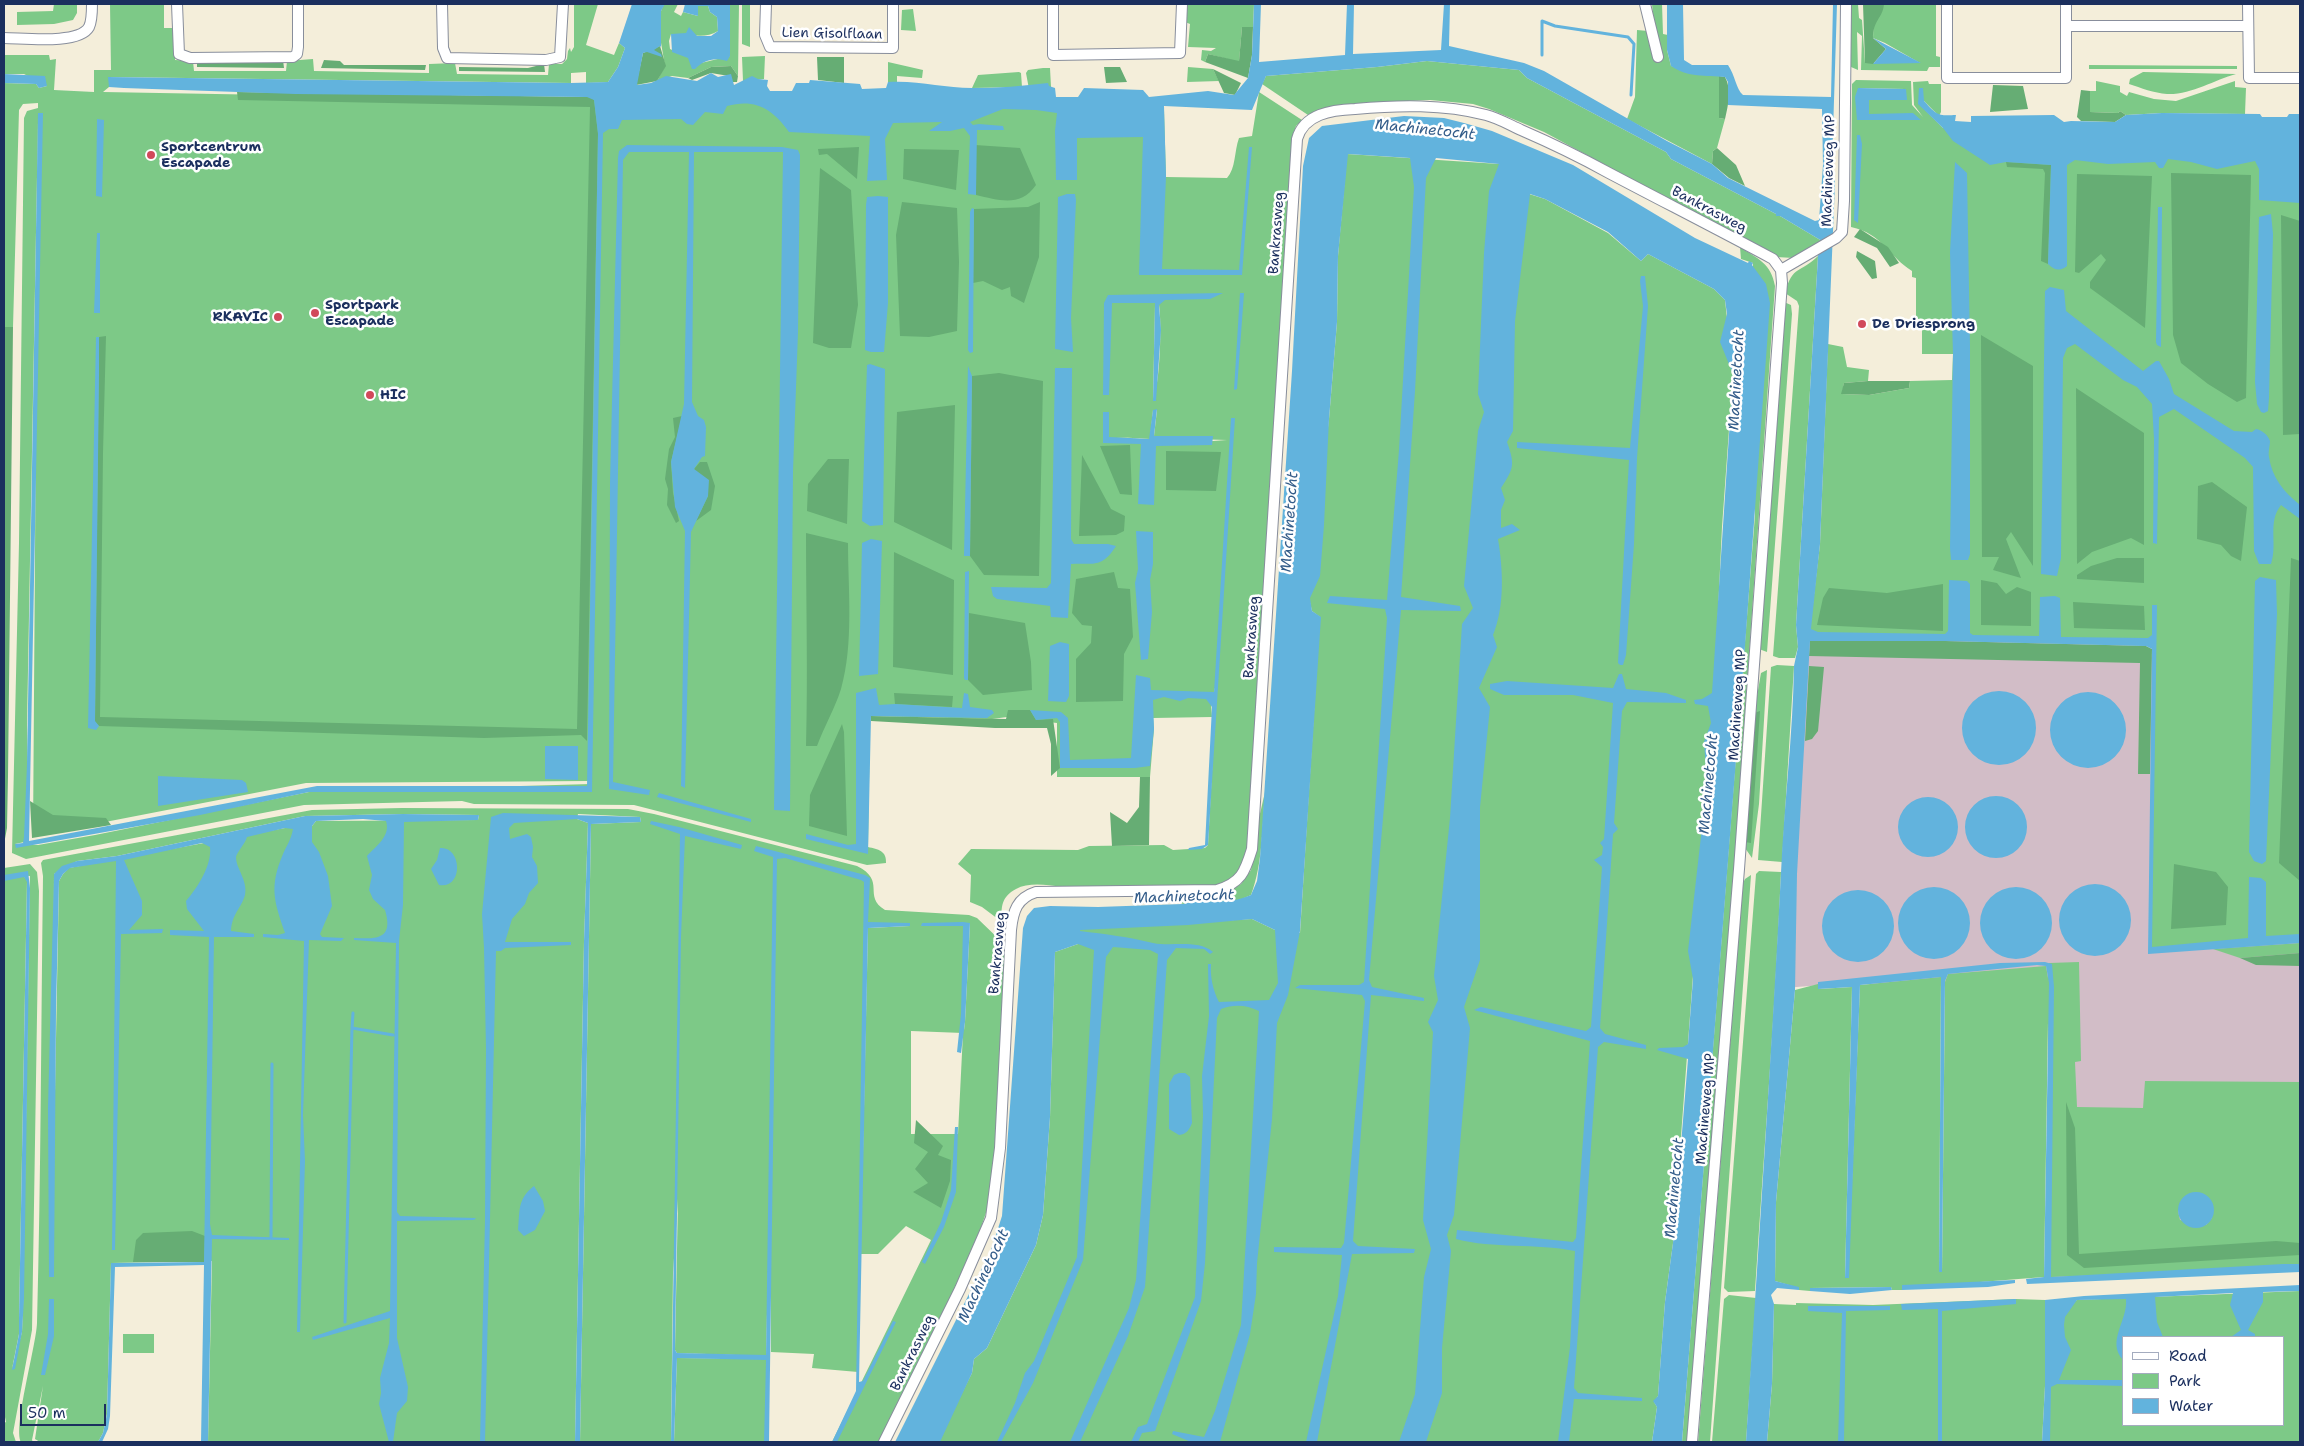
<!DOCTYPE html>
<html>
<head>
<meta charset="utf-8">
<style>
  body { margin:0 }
  #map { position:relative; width:2304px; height:1446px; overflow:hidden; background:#f4eeda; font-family:"Shantell Sans",sans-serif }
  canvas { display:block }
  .frame { position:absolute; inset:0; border:5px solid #1b2f5e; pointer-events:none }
  .legend { position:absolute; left:2122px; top:1336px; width:162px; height:90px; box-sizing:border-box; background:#fff; border:1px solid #a4acbf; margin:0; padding:6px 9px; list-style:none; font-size:15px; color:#1b2f5e }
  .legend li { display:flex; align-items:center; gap:10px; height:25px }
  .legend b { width:25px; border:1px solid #a4acbf }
  .scale { position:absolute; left:20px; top:1404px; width:86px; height:22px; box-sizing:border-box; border:2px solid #1b2f5e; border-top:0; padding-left:6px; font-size:15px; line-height:18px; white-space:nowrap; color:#1b2f5e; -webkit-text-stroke:4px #fff; paint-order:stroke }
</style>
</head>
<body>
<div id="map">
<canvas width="2304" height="1446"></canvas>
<div class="frame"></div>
<ul class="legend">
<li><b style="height:6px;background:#fff"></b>Road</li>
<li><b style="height:14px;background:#7dc987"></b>Park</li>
<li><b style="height:14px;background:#62b3dd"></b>Water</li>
</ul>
<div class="scale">50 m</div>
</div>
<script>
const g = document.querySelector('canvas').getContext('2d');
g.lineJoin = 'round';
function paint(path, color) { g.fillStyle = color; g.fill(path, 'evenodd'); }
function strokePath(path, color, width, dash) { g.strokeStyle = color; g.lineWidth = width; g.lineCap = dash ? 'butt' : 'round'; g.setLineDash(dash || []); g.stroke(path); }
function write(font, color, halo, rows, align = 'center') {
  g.font = font + ' "Shantell Sans",sans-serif'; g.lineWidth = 5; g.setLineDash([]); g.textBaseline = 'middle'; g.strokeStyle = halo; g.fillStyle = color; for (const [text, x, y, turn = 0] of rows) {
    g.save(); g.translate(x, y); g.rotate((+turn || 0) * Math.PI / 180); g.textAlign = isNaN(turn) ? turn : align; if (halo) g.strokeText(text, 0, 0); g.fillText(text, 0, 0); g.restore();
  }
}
const industrial = new Path2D(`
  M1809,637L2146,646L2300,940V1268L2046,1281L2051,990L1851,983L1783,988Z`);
const green = new Path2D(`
  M54,4H77V13L73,20L54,24L17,25V12L53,11Z
  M110,4H164V28H175V60L193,61L194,71H286L287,61L313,59L314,71L429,73V64L455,63L457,74L548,75L549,64H562L567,59L568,51L570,48L571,52L574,47V4H598L586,45L614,55L619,43L625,48L618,67L608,82L586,83V72L571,73V83L110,77L109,87L103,92L554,100L587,96L1164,110L1166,177L1227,178C1236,168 1234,152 1239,138L1252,136L1259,92L1302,120L1296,126L1292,139L1266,581L1247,848C1238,876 1238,878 1210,887C1168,888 1126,889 1084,889C1064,889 1034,879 1016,889C1001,897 1001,907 1002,922L982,907L970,902L971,875L958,864L971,849L1078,850L1089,846L1164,845L1173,850L1205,848L1208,845L1217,680L1211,703L1212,717L1153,718L1154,729L1150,777H1057V723L1007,717L992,719L870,716L868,847C878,849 887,851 886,863L867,865L634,805L474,804L462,801L304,805L26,859L12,853L19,543L24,118L27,111L38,108V103L23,104L19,110L13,327H4V83L36,84L39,88L47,86L24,74H4V55H49L50,60L56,59L54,90L94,92V70H111ZM38,122L33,836L306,783L588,781L591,784L309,792L95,835L38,845L15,844L29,841L27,725ZM1159,305C1162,324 1160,384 1153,400L1155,306ZM1153,410H1157L1154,436L1158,438L1227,440L1186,443L1116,437L1150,439Z
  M664,4H678L674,12L681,16L683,12L698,16V6H708L710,12L717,17L718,31C704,40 687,33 671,34L669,41L670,49L701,63L730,56V4H739L738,76L731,66L711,67L688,78L672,76L657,81L665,66L660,37L661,11Z
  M742,4H750V47L742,44Z
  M1185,4H1254L1253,27H1242L1239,62L1208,54L1205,62L1201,60L1202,50L1211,51L1216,48L1188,47L1190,24L1185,22Z
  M1652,4H1662L1663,34L1668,35L1667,50L1671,66L1719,76V118L1725,119L1717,148L1713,151L1712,164L1627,119L1635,97L1637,30L1648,31L1655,36Z
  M1851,4H1858L1859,18L1862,20L1865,63H1920L1885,43L1873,38L1874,4H1936V56L1940,57V67H1929L1927,71L1861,70L1862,36L1857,32L1858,70L1851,67Z
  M913,9L916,31L901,30L902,10Z
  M765,56L764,79L743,81L742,57Z
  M1427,61L1519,70L1527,78L1666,152L1671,159L1776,214V216H1780L1822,241L1794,258L1776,257L1544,132L1489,109L1473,104L1430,100L1362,103L1328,108L1308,115L1262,84L1266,76L1377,67Z
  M888,62L923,70L922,78L897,76V82H888Z
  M2089,65L2237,66V69H2089Z
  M1188,67L1213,69L1219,81L1187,82Z
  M1043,68H1050L1051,87L1029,89L1026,73L1028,70Z
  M1019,72L1021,73L1022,87L972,88L978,75Z
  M2143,72L2236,74C2214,80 2191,95 2167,94C2154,93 2141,88 2129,84L2130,79Z
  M1856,80L1911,81L1912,105L1923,117L1914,105L1913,82L1928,81L1929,84H1941V112L1939,116L1924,101L1918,103L1943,128L2300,129V940L2150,950L2153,646L1809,637L1820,544L1828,344L1843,347L1847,367L1869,370L1868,381L1844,383L1842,394L1869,395L1909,388L1910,381L1952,380L1953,354H1922V325L1916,324V278L1912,277V271C1888,256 1883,234 1851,227L1852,84ZM1858,88L1905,89L1906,100H1869V114L1920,120H1860Z
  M2096,81L2120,86V92L2127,96L2129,92L2154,99L2176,101L2235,81V87L2246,88L2245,114L2162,113L2126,115L2120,111L2118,113L2090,112V91H2096Z
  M1347,154L1499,164L1529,194L1545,199L1608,233L1641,261L1648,254L1714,289L1725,300L1733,374L1722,527L1714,695L1673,1243L1665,1302L1658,1396L1654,1402L1657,1407L1652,1442H937L972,1373L974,1359L987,1348L1036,1245L1043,1215L1050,1117L1055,952L1078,944L1080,929L1252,919L1275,930L1300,933L1320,617L1312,611L1309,598L1329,419L1337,322L1338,256Z
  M1740,247C1758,259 1771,263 1775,286L1727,969L1689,1442H1682L1755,515L1753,263L1741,259Z
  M1818,256L1796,625L1798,647L1795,658H1779L1773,656L1799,306L1797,301L1785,293C1793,264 1800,274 1818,256Z
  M1784,302L1791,305L1792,314L1767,652L1759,649Z
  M1777,665L1794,666L1782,862L1758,860L1771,667Z
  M1767,670L1759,804L1752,858L1745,848L1754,713L1761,673Z
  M1265,792C1262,827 1263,863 1251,895L1235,902L1196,901L1183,904L1167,896L1224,893L1241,884L1251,870L1259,818Z
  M402,808L628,809L654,814L857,866C887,881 862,896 885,910L969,915L977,918L1005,945L997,1133L990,1201L975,1245L882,1442H832L931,1240L906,1226L878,1254H861L858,1372L812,1368L814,1354L771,1352V1143L766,1356L677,1353L675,1350L678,1199L673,1273L671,1442H580L591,824L641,822L640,817L578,814L577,819L588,823L584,941L575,1442H208L212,1261L111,1263L107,1414L103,1433L98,1442H40L35,1439L43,1386L32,1440L33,1442H21C13,1427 36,1347 37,1323C41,1175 41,1025 43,876L41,863L43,860L312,810ZM403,814L479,815L478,820L316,821L312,826L285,828L69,868L63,874L59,881L53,1197L54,874L77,861L117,856L305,816ZM868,909V923L910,924V926L868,928L863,1153L864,922ZM970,923L965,1022L964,1030L963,926H921ZM911,1031L963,1033L958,1134H911Z
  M30,864L37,872L39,891L32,1330L13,1433L16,1442H4V1423L6,1422L4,1412V879L24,876L27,881L19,1318V1334L12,1369L22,1332L23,1308L30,876L4,875V868Z
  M1759,871L1781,872C1775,1012 1764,1152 1755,1291L1728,1292L1724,1288L1756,874Z
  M1751,875L1710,1442H1698L1743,883L1745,879Z
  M2300,943V953L2240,958L2213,949Z
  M2079,962L2081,1061L2075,1062L2077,1107L2143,1108L2145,1081L2300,1082V1265L2242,1270L2051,1277L2048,1022L2044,1277L1942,1285H1902V1290H1892L1891,1287L1810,1288V1291L1799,1290V1288L1775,1281L1776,1202L1795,990L1818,984L1819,989L1852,987L1845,1277L1848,1278L1860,985L1941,977L1939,1272H1942L1945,982L1948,974L2046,966L2048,978L2049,963ZM2197,1193L2206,1196L2212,1218L2206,1225L2180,1220L2178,1211L2184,1198Z
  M2300,1291V1442H2049L2050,1313L2077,1300ZM2123,1337H2283V1425H2123Z
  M1729,1295L1756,1298L1746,1442H1712L1724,1299Z
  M2016,1299L2045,1300V1386L2042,1442H1767L1772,1384L1774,1304L1796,1305V1303L1873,1305Z
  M123,1334H154V1353H123Z
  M677,1358L769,1359L768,1442H674Z`);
const forest = new Path2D(`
  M1863,4H1884C1883,18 1873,20 1873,38L1886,49L1873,64L1865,63Z
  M1242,27H1253L1252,55L1248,78L1205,62L1208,54L1239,61Z
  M660,46L666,66L657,81L636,85L643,53Z
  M817,57H844V83L818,80Z
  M283,60L284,68L197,67V61Z
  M324,60L340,61L344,65H426L425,70L321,68Z
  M544,64L545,72L459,71V67L528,68Z
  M731,66L738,76L737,82H732L729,76L711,73L692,80L688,78L711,67Z
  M1104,67H1120L1127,82L1106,83Z
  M1213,69L1241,83L1235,95L1224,93Z
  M1719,76L1725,77C1732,89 1728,106 1725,119L1719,118Z
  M1993,85L2023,86L2028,109L1990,112Z
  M2081,90L2090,91V112L2118,113L2120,111L2126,115L2115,122L2081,121L2077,117Z
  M237,92L590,97L594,100L598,133L587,741L581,735L484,738L99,726L95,722L99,343V337L106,336L103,453L100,717L577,729L590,107L238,100Z
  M975,145L1020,148L1036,185C1020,208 999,200 976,195Z
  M859,147L857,179L827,154L819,155L818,149Z
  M1717,148L1736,165L1745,186L1729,178L1712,164L1713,151Z
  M904,149L959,150L956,190L903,179Z
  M2006,162L2051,165L2048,264L2041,261L2045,173L2043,169L2007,167Z
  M820,168L851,190L858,305L851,348H829L813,343Z
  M2171,173L2251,175L2246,398L2237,402L2208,384L2181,363L2173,335Z
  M2077,174L2152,176L2145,328L2090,288V282L2106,260L2101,254L2079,273L2075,272Z
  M902,202L957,208L959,262L957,331L929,337L900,336L896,235Z
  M1040,202L1039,257L1024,303L1011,296L1010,287L1002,290L983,281L973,283L974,209L1028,207Z
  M2281,215L2300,221V434L2283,435Z
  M1860,229L1888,247L1899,263L1890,267L1877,248L1854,237Z
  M1857,251L1875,261L1877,278L1872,279L1856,257Z
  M4,327H13L8,776L7,828L4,844Z
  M1981,335L2033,366V566L2011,532L2006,539L2021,578L1993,570L1999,557H1982Z
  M999,373L1043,381L1039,576L984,575L970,556L972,376Z
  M1868,381H1910L1909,388L1869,395L1841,394L1844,383Z
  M2076,388L2144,433V545L2131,538L2092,552L2077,564Z
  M955,405L952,550L894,522L897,412Z
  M682,416L671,462L673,493L679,521L676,523L667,505L668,489L665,479L669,449L675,437L673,418Z
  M1130,445L1132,495L1120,494L1100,446Z
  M1166,451L1221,452L1216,491L1166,490Z
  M1082,455L1111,509L1125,516L1124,531L1116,535L1079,536Z
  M828,459H849L847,524L807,511L808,484Z
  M700,462H707L715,486L711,510L696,521L708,496L694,469Z
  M2212,482L2247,507L2241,561L2231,556L2221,545L2197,539L2198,486Z
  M806,533L848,543C848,590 854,643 841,689C835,708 824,727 817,746H806C808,675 806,604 806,533Z
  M894,552L954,580L953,675L893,667Z
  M2117,558H2144V583L2077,579V575L2091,566Z
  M2291,558L2300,561V881L2279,863Z
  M1114,572L1118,588L1130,589L1133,637L1124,654L1123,701L1076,702V659L1091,643L1092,626L1082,625L1072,613L1076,579Z
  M1981,580L1997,583L2006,594L2017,587L2031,592V626L1981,625Z
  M1943,584V631L1817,625L1823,598L1829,588L1887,593Z
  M2073,602L2144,606L2145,630L2074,628Z
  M969,613L1025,623L1031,662L1032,690L983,695L968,680Z
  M1810,641H1945L2146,646L2152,649L2150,774H2138L2140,663L1809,656Z
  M1809,666L1824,667L1818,731L1812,739L1805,741Z
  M894,693L953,696L952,707L895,704Z
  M1008,710H1030L1036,720L1053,719L1060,768L1051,776V744L1047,728H995L871,721V716L1006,719Z
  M1760,711L1751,843L1745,842L1754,713Z
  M842,724L844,732L847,836L809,826L810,795Z
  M1140,777H1150L1149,845L1112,846L1110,812L1127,823L1139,807Z
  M30,801L53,815L106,818L111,825L32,838Z
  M2174,864L2216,872L2228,887L2226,925L2171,929Z
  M2300,953V966L2256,965L2240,958Z
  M2066,1102L2075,1128L2079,1254L2276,1241L2300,1243V1255L2084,1268L2067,1255Z
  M916,1120L943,1146L938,1155L951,1160L950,1181L941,1208L913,1192L928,1183L915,1169L928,1152L914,1143Z
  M192,1231L205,1236L204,1262H133L136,1240L143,1233Z`);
const water = new Path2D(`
  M632,4H665L661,11V47L660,46L654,50L661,54L662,57L647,52L643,53L637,85L651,83L666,76L697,81L711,73L718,77L731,74L734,85L752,76L758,79L768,80L767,86L770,91H792L796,83H809L810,80L860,84L862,89L886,88L888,82C917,80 944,88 972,88C998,88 1023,86 1048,83L1049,86L1055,88L1056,97H1078L1084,88L1143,90L1149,97L1208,91L1234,95L1248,78L1252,55L1254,4H1261L1259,62L1345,55L1347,4H1354L1353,54L1441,50L1444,4H1450L1449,46L1524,63L1544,71L1667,141L1712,164L1728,178L1815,221L1819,220L1823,165L1822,109L1728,105V82L1725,77C1706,75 1688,78 1671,66L1667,50V4H1683L1684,60L1692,65H1728C1735,75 1736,89 1743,95L1831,97L1833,4H1837L1832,165L1835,183L1820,544L1811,629L1818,632L1945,634L1948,631L1949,580L1967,581L1970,584V633L1973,635L2039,636L2040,597L2055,596L2060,598L2061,637L2148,638L2152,635V605H2157L2152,947L2248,938L2249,877L2261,878L2266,882V936L2300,934V943L2148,954L2152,649L2146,646L1945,641H1810L1797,874L1795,990L1776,1202L1775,1281L1799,1287V1290L1777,1288L1771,1295L1774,1304L1772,1384L1767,1442H1746C1758,1252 1771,1063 1781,873C1784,804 1793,735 1794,666L1798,647L1796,625L1818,256L1822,241L1780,216H1776V214L1671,159L1666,152L1527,78L1519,70L1427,61L1377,67L1266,76L1252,110L1164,106L1166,177L1162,269L1239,270L1249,147H1252L1242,275H1139L1143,137L1077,138V180H1056L1055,131L1057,113L1036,110L1003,109L970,122L973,125L979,124L1003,126L1004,130H977L976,195L968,194L970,136L964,128L950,131H929L942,122L893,123L885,139L887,180L867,181L870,136L789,132C773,109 755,98 727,106L723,114L705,112L693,125L687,124L681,119L622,120L618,129H609L603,133L592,792H309L200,815L16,848L15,844L23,843L24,837L27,764L38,113H43L29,841L317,786H587L598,134L594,100L587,97L295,94L124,88L109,87L108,77L571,83L608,82L618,67L625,48L619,43Z
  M685,4H730V56L727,61C714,57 704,60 695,69H692L688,58L672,52L671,34L686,33L689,27L697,36H711L718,31L717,17L710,12L708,6H698V16L683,12Z
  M1873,38L1921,63L1873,64L1886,49Z
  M4,74L45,76L47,86L39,88L36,84L4,83Z
  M1858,88L1906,89L1907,100H1869V114L1913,113L1921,120H1857L1855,97Z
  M1919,88H1923L1924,101C1937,115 1937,116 1956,115L1955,121L1971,122V116L2054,115L2064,122L2071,121L2115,122L2126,115L2162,113L2260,114L2262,117H2287L2289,114H2300V203L2259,200V169L2255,161L2217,169L2191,162L2168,159L2163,168H2159L2155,162L2108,164L2075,160L2067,165V266C2059,272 2054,270 2048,264L2051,165L2006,162L1990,165L1953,141L1943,128L1918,104Z
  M1404,116L1444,118L1464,123L1492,131L1573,165L1695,238L1748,263L1749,261L1753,263L1752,265L1766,284L1770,303L1745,646L1682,1442H1652L1657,1407L1653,1401L1658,1396L1665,1302L1673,1243L1688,1059L1657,1050L1659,1048L1683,1047L1688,1044L1693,979L1688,951L1707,783L1704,742L1711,723L1708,706L1695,704L1694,700L1702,699L1712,693L1733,374L1720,342L1727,314L1725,300L1714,289L1648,254L1641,261L1608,232L1545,199L1530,194L1515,321L1513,431L1507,442C1515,465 1514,468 1501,488L1505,500L1501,510V528L1512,524L1520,530L1498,539C1503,569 1505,606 1493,635L1497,647L1479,688L1490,707L1480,807V960L1464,1007L1470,1028L1454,1215L1447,1235L1451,1251L1442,1348V1393L1426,1442H1399L1415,1394L1424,1277L1431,1249L1423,1220L1433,1032L1428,1022L1438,1000L1434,976L1450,818L1462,624L1473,608L1464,586L1478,431L1484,412L1478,394L1484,253L1489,191L1499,164L1436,158L1426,178L1415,391L1401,597L1460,606L1461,611L1401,610L1369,980L1372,987L1424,998V1001L1371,995L1353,1241L1358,1246L1415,1249L1414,1253L1352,1254L1317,1442H1306L1338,1296L1342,1255L1274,1252V1247L1341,1248L1344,1243L1365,1001L1362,995L1295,988L1300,985H1359L1364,982L1387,618L1385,609L1327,603L1330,596L1387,600L1399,450L1414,187L1410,158L1348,154L1338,256L1337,322L1329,419L1324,525L1320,576L1310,598L1312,611L1321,617L1300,931L1288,995L1277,1023L1272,1119L1257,1263L1256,1294L1250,1334L1220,1442H1191L1172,1434L1173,1431L1204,1437L1215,1411L1241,1325L1259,1011C1246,1005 1235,1004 1221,1009L1217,1018L1205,1263L1201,1301L1155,1431L1142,1433L1138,1442H1131L1138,1427L1147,1424L1195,1297L1203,1115L1202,1076L1209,1016L1208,964H1211C1210,976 1213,991 1219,1002L1269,1000L1278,983L1275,930L1252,919L1188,925L1080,930V931C1105,934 1129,937 1153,943C1172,947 1197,939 1213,952L1210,954L1204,949L1176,948L1167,960L1145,1287L1128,1336L1080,1442H1070L1129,1308L1136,1280L1158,954L1150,950L1113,947L1106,957L1083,1260L1033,1383L1001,1442H997L1015,1403L1025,1373L1034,1361L1077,1257L1094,950L1078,944L1055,952L1050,1117L1043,1215L1036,1245L987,1348L974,1359L972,1373L940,1442H895L991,1250L1002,1216L1023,928L1027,916L1034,908L1050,906L1098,907L1183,904C1208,898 1226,906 1251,895L1257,881L1260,858L1292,371L1303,166L1309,138L1322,126Z
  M97,119L104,120L102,197L96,196Z
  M1857,135H1860L1862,144L1858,223L1854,220Z
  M627,145L782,147L798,150L800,155L798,332L793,471L790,811L774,810L783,152H694L692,402L698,416L704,420L706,427L705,456L702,457L694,469L709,480L708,496L691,532L685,788L681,786L685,531L675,507L671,462L684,404L689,152H629L623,160L613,782L650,790L649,795L609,789L610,483L618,158L619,151Z
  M1955,162L1967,173L1970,346V554L1968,560H1951L1950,548L1953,354L1950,252Z
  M1067,194H1075L1076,200L1071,318L1073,352L1055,349L1058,197Z
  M878,196L888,197V303L884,352H871L865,350L866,205L867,197Z
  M2158,207H2162L2161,347L2157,345L2156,342Z
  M972,208L974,209L973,352L970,353L968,350L970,212Z
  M2271,214L2273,234L2269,398L2268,411L2264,413L2261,412L2257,404L2255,382L2259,217Z
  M97,233H100V313H94Z
  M1641,276H1645L1648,306L1637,458L1634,544L1626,655L1623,665H1620L1618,663L1629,460L1517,448V442L1630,448L1643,306L1640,281Z
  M2050,287L2064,290L2066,311L2143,371L2156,361H2159L2169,379L2174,394L2234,431L2252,432L2256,429C2262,430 2268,435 2270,441C2270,445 2268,452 2269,457C2272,478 2284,492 2300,505V519L2281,505C2267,523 2278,543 2271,564H2259L2254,551L2253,467L2245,458L2174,409L2159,417L2157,544L2153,543L2154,439L2152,404L2137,387L2123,380L2075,344L2067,348L2063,358L2061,558L2057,576L2041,574L2045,291Z
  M1223,293L1210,299L1165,300L1159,305L1161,330L1156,401H1153L1155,303H1112L1109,395H1103L1104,303L1108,295Z
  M1240,293H1244L1237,389L1234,390Z
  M96,337H99V372L95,721L99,726L96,730L88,728Z
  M870,364L885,369L883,525L870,526L862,521L867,365Z
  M968,366L972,376L970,556H964Z
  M1055,368H1072L1071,539L1074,544H1108L1116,546C1102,568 1095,563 1071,564L1068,618L1051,617L1050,606L997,599L993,596L991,587L1047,588L1051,583Z
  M1157,409L1154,436H1213L1212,445L1156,446L1154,505L1138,504L1141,444L1103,443V412H1109V437L1149,439L1153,410Z
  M1231,418H1235L1208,845L1202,849L1188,850L1189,848L1205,845L1212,707L1206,699L1188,698L1180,701L1164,697L1153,700L1154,729L1150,766L1135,768H1060V722L1057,718L1036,720L1030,710L1061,712L1068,718L1070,760L1131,758L1136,675L1150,678L1151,690L1214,692Z
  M1136,531L1153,532V564L1150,580L1152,612L1148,659L1141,660L1135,583L1138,569Z
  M871,539L882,541L878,674L859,676L862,543Z
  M969,571L968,680H965L964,678L965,572Z
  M2260,577L2276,580L2277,614L2266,861L2262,864L2254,861L2249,852L2255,581Z
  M1060,642L1069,644V696L1066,702L1048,701L1050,646Z
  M1619,674H1622L1626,689L1666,693L1686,700V703L1627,702L1622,711L1614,823L1618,829L1613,834L1600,1028L1605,1034L1646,1045V1049L1604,1042L1598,1047L1574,1388L1578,1393L1642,1398V1401L1574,1399L1569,1442H1558L1570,1347L1575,1251C1535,1243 1494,1249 1456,1239L1457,1230L1573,1242L1576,1238L1590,1041L1474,1010L1481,1007L1586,1031L1591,1027L1602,867L1594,860L1602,855L1603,847L1600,843L1604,839L1613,703L1573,695H1504L1490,689V684L1507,681L1613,688Z
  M876,688L879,705L895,704L962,708L964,693L968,694L970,707L992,710L994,713L987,718L871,716L868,854L806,839V834L848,845L856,844V693Z
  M1962 728a37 37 0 1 1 74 0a37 37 0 1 1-74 0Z
  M2050 730a38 38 0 1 1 76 0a38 38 0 1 1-76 0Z
  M545,746H578V780L545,779Z
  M158,776L242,780L246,783L248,792L158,806Z
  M659,793L751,819V822L657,797Z
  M1965 827a31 31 0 1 1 62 0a31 31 0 1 1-62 0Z
  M1898 827a30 30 0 1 1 60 0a30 30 0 1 1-60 0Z
  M503,813L640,817L641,822L591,824L580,1442H575L584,941L588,823L577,819L514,823L509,828L510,839L527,834L531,837L533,847L532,857L537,866L538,883L529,893L525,904L512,919L505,942H571V945L505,948L501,951H496L485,1442H480L485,1220L486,1049L484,948L482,914L491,817Z
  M403,814L479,815L478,820L404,822L403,905L399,941L397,1212L400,1216L476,1218L474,1220L397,1221V1338L408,1387L407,1401L397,1413L393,1442H389L379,1404L381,1393L380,1378L389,1343L390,1318L313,1340L312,1337L390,1311L396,943L354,940V938C376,939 394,940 385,910L373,899L369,890L372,875L367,856C376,846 391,836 386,821L363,819L316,821L312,826V842L319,852L328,876L332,906L320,934L322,937L344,938L341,941L309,940L303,1115L305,1161L300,1332H297L304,941L263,937V934L278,935L285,933C274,901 269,887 283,854C287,845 291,840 293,829L285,828L247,837C245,844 237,852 236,857C236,869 248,880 245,895C241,909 232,913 231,931L254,934V937H214L210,1224L212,1235L289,1238V1240L212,1239L208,1442H201L204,1265L115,1267L110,1416L108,1429L102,1442H98L103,1433L107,1414L111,1263L204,1262L209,937L170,935V930L204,931L187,909L186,901C198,887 212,865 210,847L202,843L124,860L142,901V915L129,930L163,929L162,933L121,934L115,1250H112L116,861L70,868L63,874L59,881L56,1011L54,1277H49L48,1108L54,874L62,866L77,861L117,856L305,816Z
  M651,821L679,827L742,845L741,849L685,836L681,937L675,1350L677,1353L766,1355L773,857L754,851L756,846L865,875L870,878L868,922L910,923V926L868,928L859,1382L863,1381L893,1321L896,1322L837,1442H832L856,1391L864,882L861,880L785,858L777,859L769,1442H764L766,1360L677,1358L674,1442H671L680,834L650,824Z
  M440,848C462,846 464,889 439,885L431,869L437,860Z
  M28,871L30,888L24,1299L22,1332L15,1369L12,1370L19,1334V1318L27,882L24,877L4,881V875Z
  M2059 920a36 36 0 1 1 72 0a36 36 0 1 1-72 0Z
  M1980 923a36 36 0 1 1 72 0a36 36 0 1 1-72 0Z
  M1898 923a36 36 0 1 1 72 0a36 36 0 1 1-72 0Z
  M1822 926a36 36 0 1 1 72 0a36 36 0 1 1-72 0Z
  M963,922L970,923L965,1022L961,1053L957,1052L961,1014L963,926H921L922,923Z
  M2045,962L2052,964L2054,987L2051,1277L2283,1264H2300V1272L2027,1284L2026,1279L2044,1277L2049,983L2046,966L2037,965L1948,974L1945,981L1942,1272H1939L1941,977L1860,985L1849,1278H1845L1852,987L1818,989V982L2000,963Z
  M1179,1073H1185L1190,1077L1192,1123C1189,1130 1187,1134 1179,1135L1169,1129V1084L1174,1075Z
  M955,1127H958L956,1192L944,1227L925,1264L922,1262L941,1222L951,1190Z
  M534,1186L543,1201L545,1211L535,1230L524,1236L518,1230C520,1211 517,1199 534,1186Z
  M2178 1210a18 18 0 1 1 36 0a18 18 0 1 1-36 0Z
  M2015,1280V1283L1988,1287L1902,1290V1285Z
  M2300,1285V1291L2263,1292V1302L2248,1330L2255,1334V1337H2231L2241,1330L2230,1305L2233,1293L2155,1297L2157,1322L2163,1337H2123V1360C2106,1341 2128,1321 2126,1299L2077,1300L2065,1317L2064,1325L2065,1337L2071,1350L2059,1380H2123V1386L2057,1384L2051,1387L2050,1442H2042L2045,1386V1300L2084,1296Z
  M1891,1287L1892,1290L1850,1294L1810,1291V1288Z
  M49,1299H54V1336L45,1375H41L48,1334Z
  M2016,1299V1304L1942,1311V1442H1938V1309L1902,1310L1901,1304Z
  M1808,1306H1890V1310L1846,1311L1844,1442H1838L1842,1313L1808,1311Z`);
const stream = new Path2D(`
  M1542,55V21L1555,26L1628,37L1634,44L1631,95
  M353,1013L352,1028L393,1035
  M271,1237L272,1064
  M345,1322L352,1028`);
const minor = new Path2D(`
  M177,4L179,54L190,58L293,57L297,54L298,47V4
  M442,4L443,48L447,58L546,60L560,57L563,4
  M766,4L765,35L770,47L893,48V4
  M1053,4V55L1180,53L1182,4
  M1645,4L1658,57
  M1947,4V78H2066V4
  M2248,4L2249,78H2300
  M2066,26H2248
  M4,38C23,38 79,45 89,27C92,21 92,10 92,4
  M1781,270L1836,238L1842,232L1844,201L1846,4
  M884,1442L960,1289L991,1218L1000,1148L1011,930C1013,911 1017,898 1036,892L1217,890C1241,883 1245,872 1252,849L1297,139C1304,114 1331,110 1355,109C1399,105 1443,104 1486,115C1498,118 1510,125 1521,130C1551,143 1580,157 1609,173C1664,202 1719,230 1773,259L1781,270L1782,283L1739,869L1692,1442`);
const markers = [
  [151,155,5,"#d1495b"],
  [315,313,5,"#d1495b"],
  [278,317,5,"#d1495b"],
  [1862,324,5,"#d1495b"],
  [370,395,5,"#d1495b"]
];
const streetNames = [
  ["Lien Gisolflaan",832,34,1],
  ["Machineweg MP",1829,171,-88],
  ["Bankrasweg",1709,210,28],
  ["Bankrasweg",1277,233,-86],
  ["Bankrasweg",1252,637,-86],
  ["Machineweg MP",1738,705,-86],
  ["Bankrasweg",998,953,-85],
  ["Machineweg MP",1706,1109,-85],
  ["Bankrasweg",913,1353,-64]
];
const poiNames = [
  ["Sportcentrum",161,147],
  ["Escapade",161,163],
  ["Sportpark",325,305],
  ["Escapade",325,321],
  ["RKAVIC",268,317,"right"],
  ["De Driesprong",1872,324],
  ["HIC",380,395]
];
const waterNames = [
  ["Machinetocht",1425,130,6],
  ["Machinetocht",1737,380,-87],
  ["Machinetocht",1290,522,-86],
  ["Machinetocht",1709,784,-85],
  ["Machinetocht",1184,897,-2],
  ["Machinetocht",1675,1188,-85],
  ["Machinetocht",984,1276,-65]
];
paint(industrial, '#d2bdc7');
paint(green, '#7dc987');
paint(forest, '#66ad74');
paint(water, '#62b3dd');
strokePath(stream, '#62b3dd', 3);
strokePath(minor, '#888e9c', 12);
strokePath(minor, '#fff', 10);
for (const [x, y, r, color] of markers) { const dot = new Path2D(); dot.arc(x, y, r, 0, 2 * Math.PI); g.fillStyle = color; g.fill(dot); strokePath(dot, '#fff', 2); }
write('14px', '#1b2f5e', '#fff', streetNames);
write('bold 14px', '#1b2f5e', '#fff', poiNames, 'left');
write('italic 15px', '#345d8a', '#fff', waterNames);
</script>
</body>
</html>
